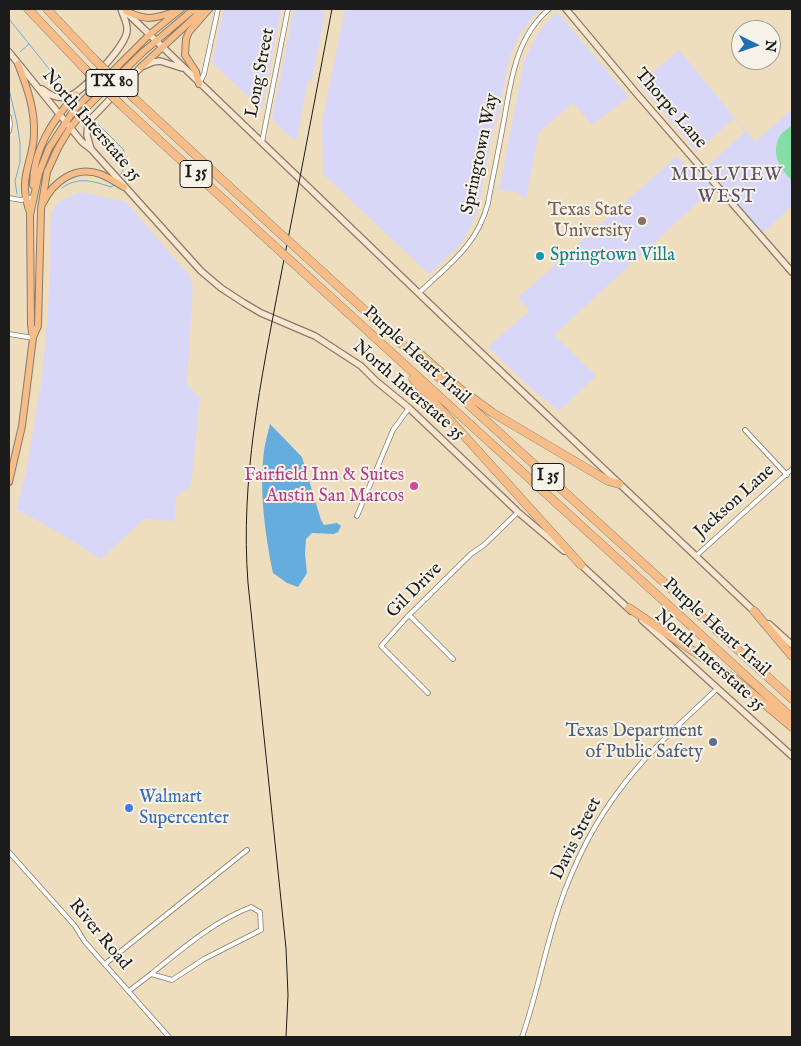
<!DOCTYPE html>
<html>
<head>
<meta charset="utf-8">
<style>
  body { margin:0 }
  #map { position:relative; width:801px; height:1046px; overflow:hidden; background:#efdebe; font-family:"IM FELL English",serif }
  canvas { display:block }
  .frame { position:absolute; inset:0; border:10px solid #1c1c1c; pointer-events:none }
  .north { position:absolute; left:731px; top:20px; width:50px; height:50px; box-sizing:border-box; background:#f7f3e8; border:1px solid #9f9d96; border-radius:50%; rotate:94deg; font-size:14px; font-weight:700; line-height:20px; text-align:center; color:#1c1c1c }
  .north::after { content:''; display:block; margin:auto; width:18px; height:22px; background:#1f6fb2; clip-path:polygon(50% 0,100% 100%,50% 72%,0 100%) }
</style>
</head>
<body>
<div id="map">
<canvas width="801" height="1046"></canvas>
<div class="frame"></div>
<div class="north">N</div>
</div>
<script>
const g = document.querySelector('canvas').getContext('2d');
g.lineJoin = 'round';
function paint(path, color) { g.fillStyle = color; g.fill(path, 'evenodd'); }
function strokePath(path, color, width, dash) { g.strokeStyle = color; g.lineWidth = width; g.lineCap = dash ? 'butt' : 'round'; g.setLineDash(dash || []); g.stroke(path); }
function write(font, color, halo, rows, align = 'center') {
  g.font = font + ' "IM FELL English",serif'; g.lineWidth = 4; g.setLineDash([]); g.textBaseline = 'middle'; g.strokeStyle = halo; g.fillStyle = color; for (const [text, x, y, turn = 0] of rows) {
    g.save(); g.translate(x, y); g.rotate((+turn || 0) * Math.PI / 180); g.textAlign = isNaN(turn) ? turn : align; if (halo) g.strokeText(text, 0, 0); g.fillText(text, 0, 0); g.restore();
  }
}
const built = new Path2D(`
  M224,9H281L262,109L212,63Z
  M294,9H319L325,13L312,81H308L297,138L293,140L272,119Z
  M345,9H540L522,31L510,56L497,120L494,125L478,211L462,243L429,274L323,174L322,122Z
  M556,13L560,15L629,97L592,125L573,103L539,132L526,200L518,193L499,190L524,61L538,32Z
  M679,50L755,142L792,109V206L763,233L719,183L554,335L596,376L559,411L531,388L488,347L530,310L518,298L677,156L696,176L745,132L734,118L697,152L639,84Z
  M81,192L126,202L189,275L193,285L187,384L200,398L191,486L176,496L175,521L144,519L101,559L56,531L16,509L26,472L41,385L48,313L51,214L55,206L62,200Z`);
const green = new Path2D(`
  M792,125V180C780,170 770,152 780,136C782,132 789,128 792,125Z`);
const water = new Path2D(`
  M270,424L302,457L321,520L324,525L337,523L341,526L338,532L334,534L312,533L306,539L305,554L307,573L298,587L287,583L273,573C265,534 259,490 264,451C265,442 268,433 270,424Z`);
const stream = new Path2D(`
  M9,19L66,90
  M20,52L29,44
  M9,89L17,123L20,143V162L15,181L17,194
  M96,122L123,149C127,159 126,165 121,174
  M62,188C78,176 93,181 111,187L114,185`);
const street = new Path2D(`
  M199,84L204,74L218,9
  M9,117L10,124L9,131
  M262,142L288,9
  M9,198L21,200L34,197
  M419,293C449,264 477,246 488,203C493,176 499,148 504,120C511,80 516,37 549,9
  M9,334L33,338
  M745,430L787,475
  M357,516L393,430L409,408
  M696,556L792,469
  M409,615L453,659
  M428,693L381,646L407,617L471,554L484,545L518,512
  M9,852L75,926L85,942L169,1037
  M251,907L260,912L261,930L204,959L172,980L151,974C182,949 214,921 251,907Z
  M105,964L247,850
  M129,991L151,974
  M522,1037C540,987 547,934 567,885C580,852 597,820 618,792C646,753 683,721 718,688`);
const secondary = new Path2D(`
  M123,9L457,330L756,613
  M566,9L637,94L792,272
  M9,52L82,142L91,149L201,271L221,288L244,303L261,313L315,336L361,366L376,381L409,408L518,512L564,551
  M42,89C50,95 57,99 67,97C81,94 126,46 127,31C128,23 123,16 121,9
  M91,149L87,135L88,122L141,67L153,62L160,61L182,68
  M579,563L631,611
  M642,620L792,756
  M769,624L792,645`);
const primary = new Path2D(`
  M126,11C146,21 153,19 174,12
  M18,64C27,87 35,109 34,134C34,151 26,166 25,183C24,194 27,203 30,213
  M141,67L195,17L201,9
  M199,84L196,72L185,55L186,39L189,32L209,9
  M33,185C33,149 53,120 76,94
  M43,203C53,182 75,165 100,174C108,177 117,183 124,187
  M33,337L38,326L41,209L47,172L58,148L70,128L89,105L143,52L194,9
  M9,482L22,426L33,338L31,325L30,215L39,173L49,148L74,110L150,34L181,9`);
const highway = new Path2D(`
  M28,9L84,68
  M47,9L95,60
  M136,100L273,227
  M121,105L271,243
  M304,255L792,699
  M302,271L792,718
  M419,353L460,389L493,413L608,481L619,484
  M413,379L581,565
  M629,608L736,680L792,727
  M754,611L792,656`);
const rail = new Path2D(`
  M286,1037L288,995L286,948L248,583C240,480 261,380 280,280C298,189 315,99 332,9`);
const highwayBridge = new Path2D(`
  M95,60L136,100
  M84,68L121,105
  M273,227L304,255
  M271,243L302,271`);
const markers = [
  [642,221,5,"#8d6e63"],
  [540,256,5,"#0f9aa8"],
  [414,486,5,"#d1479c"],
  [713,742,5,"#5c6f8a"],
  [129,808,5,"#3f7fe0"]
];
const shields = [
  [112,83,52],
  [196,174,32],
  [548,477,32]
];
const shieldNames = [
  ["TX 80",112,83],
  ["I 35",196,174],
  ["I 35",548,477]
];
const streetNames = [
  ["Long Street",261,73,-79],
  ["Thorpe Lane",670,109,49],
  ["North Interstate 35",91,126,49],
  ["Springtown Way",481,154,-78],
  ["Purple Heart Trail",416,356,42],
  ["North Interstate 35",408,391,41],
  ["Jackson Lane",735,502,-42],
  ["Gil Drive",415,591,-45],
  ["Purple Heart Trail",716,628,42],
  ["North Interstate 35",709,661,42],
  ["Davis Street",577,839,-63],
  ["River Road",99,935,50]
];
const educationNames = [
  ["Texas State",632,211],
  ["University",632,232]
];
const cultureNames = [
  ["Springtown Villa",550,256]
];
const hotelNames = [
  ["Fairfield Inn & Suites",404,476],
  ["Austin San Marcos",404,497]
];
const serviceNames = [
  ["Texas Department",703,732],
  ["of Public Safety",703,753]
];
const shopNames = [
  ["Walmart",139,798],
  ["Supercenter",139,819]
];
const neighbourhoodNames = [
  ["MILLVIEW",727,176],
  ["WEST",727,198]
];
paint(built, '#d9d7f8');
paint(green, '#84dea5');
paint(water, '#65addc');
strokePath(stream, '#65addc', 1);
strokePath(street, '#867d6d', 5.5);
strokePath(secondary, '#867d6d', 8);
strokePath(primary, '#867d6d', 8);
strokePath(highway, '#867d6d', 9);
strokePath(street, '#fff', 4);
strokePath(secondary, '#fce5cf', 5.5);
strokePath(primary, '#f7bd88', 6);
strokePath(highway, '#f7bd88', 8);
strokePath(rail, '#1c1c1c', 1);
strokePath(highwayBridge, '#867d6d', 9, []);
strokePath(highwayBridge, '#f7bd88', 8);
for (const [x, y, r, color] of markers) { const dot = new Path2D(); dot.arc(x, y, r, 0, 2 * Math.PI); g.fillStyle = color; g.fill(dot); strokePath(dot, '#f7f3e8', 2); }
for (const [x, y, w] of shields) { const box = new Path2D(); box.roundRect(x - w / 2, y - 13.5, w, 27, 4); g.fillStyle = '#f7f3e8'; g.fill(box); strokePath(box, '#1c1c1c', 1); }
write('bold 16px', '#1c1c1c', null, shieldNames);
write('18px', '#1c1c1c', '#f7f3e8', streetNames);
write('18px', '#785e54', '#f7f3e8', educationNames, 'right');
write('18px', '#0d838f', '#f7f3e8', cultureNames, 'left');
write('18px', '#b23c85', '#f7f3e8', hotelNames, 'right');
write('18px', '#4e5e75', '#f7f3e8', serviceNames, 'right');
write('18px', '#366cbe', '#f7f3e8', shopNames, 'left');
g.letterSpacing = '1px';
write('19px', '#5c4f67', '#f7f3e8', neighbourhoodNames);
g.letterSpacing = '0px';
</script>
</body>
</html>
